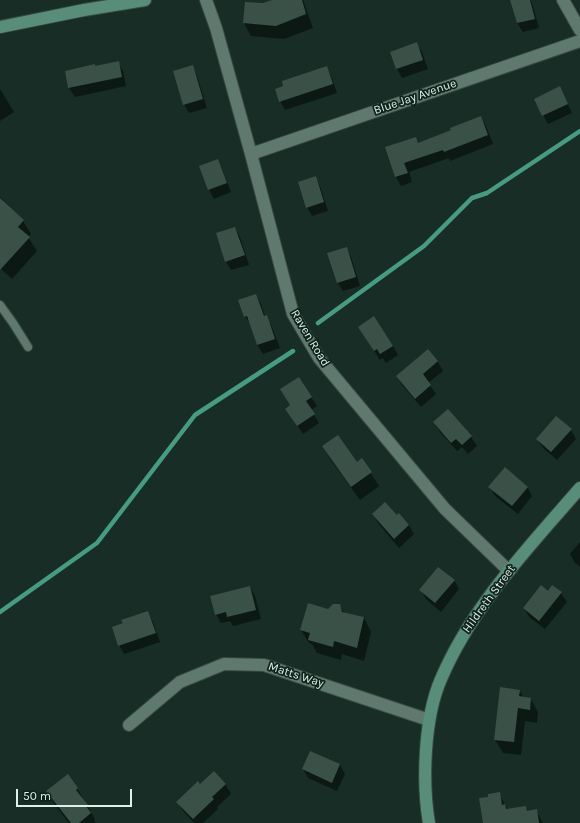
<!DOCTYPE html>
<html>
<head>
<meta charset="utf-8">
<style>
  body { margin:0 }
  #map { position:relative; width:580px; height:823px; overflow:hidden; background:#172d25; font-family:Karla,sans-serif }
  canvas { display:block }
  .scale { position:absolute; left:16px; top:789px; width:116px; height:18px; box-sizing:border-box; border:2px solid #e1efe8; border-top:0; padding-left:5px; font-size:12px; line-height:14px; white-space:nowrap; color:#e1efe8; -webkit-text-stroke:3px #0d231b; paint-order:stroke }
</style>
</head>
<body>
<div id="map">
<canvas width="580" height="823"></canvas>
<div class="scale">50 m</div>
</div>
<script>
const g = document.querySelector('canvas').getContext('2d');
g.lineJoin = 'round';
function paint(path, color) { g.fillStyle = color; g.fill(path, 'evenodd'); }
function strokePath(path, color, width, dash) { g.strokeStyle = color; g.lineWidth = width; g.lineCap = dash ? 'butt' : 'round'; g.setLineDash(dash || []); g.stroke(path); }
function write(font, color, halo, rows, align = 'center') {
  g.font = font + ' Karla,sans-serif'; g.lineWidth = 3.5; g.setLineDash([]); g.textBaseline = 'middle'; g.strokeStyle = halo; g.fillStyle = color; for (const [text, x, y, turn = 0] of rows) {
    g.save(); g.translate(x, y); g.rotate((+turn || 0) * Math.PI / 180); g.textAlign = isNaN(turn) ? turn : align; if (halo) g.strokeText(text, 0, 0); g.fillText(text, 0, 0); g.restore();
  }
}
const shadow = new Path2D(`
  M275,0H303L313,28L284,39L251,36L244,23L263,4Z
  M511,0H531L539,28L523,32L517,23Z
  M416,43L422,52L428,69L402,78L397,69L391,52Z
  M118,62L123,71L126,86L75,97L69,88L66,72Z
  M192,67L197,76L207,108L189,113L184,104Z
  M326,67L331,76L337,93L285,110L280,101Z
  M0,89L14,112L0,121Z
  M564,97L572,113L548,124L535,99Z
  M481,117L486,126L493,144L450,161L449,158L409,172L412,182L401,186L396,177L387,148L416,139L419,144L452,131Z
  M217,160L222,169L231,192L214,199L209,190Z
  M315,177L320,186L328,211L312,216L307,207Z
  M0,197L23,221L31,234L28,237L37,251L12,279L0,268Z
  M235,228L240,237L249,265L231,270L226,262Z
  M346,248L351,257L360,286L343,291L337,282Z
  M255,295L261,304L265,316L271,325L280,348L263,354L257,345L251,325L245,317Z
  M365,336L393,346L398,355L386,363L383,358L380,360Z
  M428,350L438,362L443,371L428,383L436,394L421,407L402,385L397,376Z
  M311,397L317,406L311,410L319,423L303,434L286,409Z
  M448,411L471,437L477,446L468,454L462,447L457,451L440,432L434,423Z
  M571,430L576,439L557,460L543,448L537,439Z
  M323,446L357,463L362,460L379,486L360,500L331,460Z
  M490,487H527L532,496L518,514L495,496Z
  M373,514L396,516L409,525L414,534L399,548L378,523Z
  M580,542V567L575,563L570,554Z
  M454,580L459,589L441,612L426,599L421,590Z
  M553,586L561,593L567,602L545,629L529,617L524,608L548,592Z
  M250,587L255,596L261,619L233,626L230,621L221,623L216,614Z
  M339,605L345,614L364,618L371,632L364,661L342,654L341,660L317,653L312,644L309,643L301,630L328,610Z
  M148,613L153,622L160,642L124,654L119,645Z
  M520,691L524,698L531,699L538,712L537,723L525,721L521,755L503,753L495,740Z
  M311,752L340,765L345,774L337,791L308,778L303,769Z
  M214,772L226,785L231,794L217,807L218,809L203,823H194L183,811L178,802L200,785Z
  M77,788L95,819L94,820L96,823H69L55,805L47,791Z
  M499,794L508,810L526,807L528,812L536,810L543,823H484L489,798Z`);
const stream = new Path2D(`
  M318,323L424,246L472,198L487,193L580,131
  M0,612L97,543L195,415L293,351`);
const building = new Path2D(`
  M272,0H302L306,14L276,26L243,23L245,2L263,3Z
  M510,0H530L535,19L517,23Z
  M417,42L423,60L396,69L390,52Z
  M119,61L122,77L68,88L65,71L95,64V66Z
  M193,65L203,99L183,105L173,71Z
  M327,66L333,84L279,102L275,89L283,86L282,81Z
  M560,86L568,104L542,116L534,99Z
  M481,116L488,135L444,152L443,150L404,163L408,173L395,177L385,147L416,137L418,143L451,130L450,128Z
  M218,159L227,183L208,190L199,166Z
  M316,176L324,202L306,208L298,182Z
  M0,198L24,220L18,227L30,237L0,270Z
  M235,227L245,255L225,262L216,233Z
  M347,247L356,277L337,283L327,253Z
  M256,294L264,316L267,315L275,339L257,345L247,316L244,317L238,300Z
  M374,316L393,346L380,354L377,349L374,351L358,327Z
  M428,349L438,361L423,374L431,385L415,399L396,376Z
  M299,377L312,397L306,401L315,414L297,426L285,409L290,405L280,389Z
  M448,409L472,436L462,445L456,439L451,443L433,422Z
  M556,416L572,429L551,452L536,439Z
  M338,435L357,462L362,458L372,472L351,487L322,446Z
  M505,467L528,487L512,506L488,487Z
  M385,502L397,515L399,513L409,525L394,539L372,514Z
  M438,567L455,580L435,603L419,590Z
  M541,585L548,591L552,585L562,592L539,621L523,608Z
  M250,586L256,610L227,617L226,612L215,615L210,596Z
  M308,603L328,609L333,604H340L342,612L364,617L357,648L334,641L333,647L308,640L310,633L300,630Z
  M148,611L156,633L118,646L112,627L123,623L121,620Z
  M500,687L520,690L519,696L531,698L530,710L518,708L514,742L494,740Z
  M310,751L340,764L332,783L302,769Z
  M214,771L226,784L212,797L214,799L193,819L176,802L198,781L200,784Z
  M68,774L78,788L76,790L88,805L86,806L91,813L79,823H71L46,791Z
  M500,792L502,805L505,804L506,809L526,806L527,811L537,809L539,823H483L479,798L488,797V794Z`);
const lane = new Path2D(`
  M0,305L13,323L28,347`);
const street = new Path2D(`
  M206,0L216,28L251,154L293,314L319,358L445,509L509,571
  M563,0L580,30
  M251,154L580,41
  M129,725L180,682L224,664L264,665L429,720`);
const secondary = new Path2D(`
  M0,27L84,10L145,0
  M429,823C422,782 424,718 441,679C472,606 529,547 580,488`);
const streetNames = [
  ["Blue Jay Avenue",415,97,-19],
  ["Raven Road",310,338,59],
  ["Hildreth Street",489,599,-54],
  ["Matts Way",296,675,18]
];
paint(shadow, '#0007');
strokePath(stream, '#489b83', 4.5);
paint(building, '#3a5148');
strokePath(lane, '#374942', 10);
strokePath(street, '#374942', 14);
strokePath(secondary, '#374942', 14);
strokePath(lane, '#60796e', 8);
strokePath(street, '#60796e', 12);
strokePath(secondary, '#588d79', 12);
write('12px', '#e1efe8', '#0d231b', streetNames);
</script>
</body>
</html>
